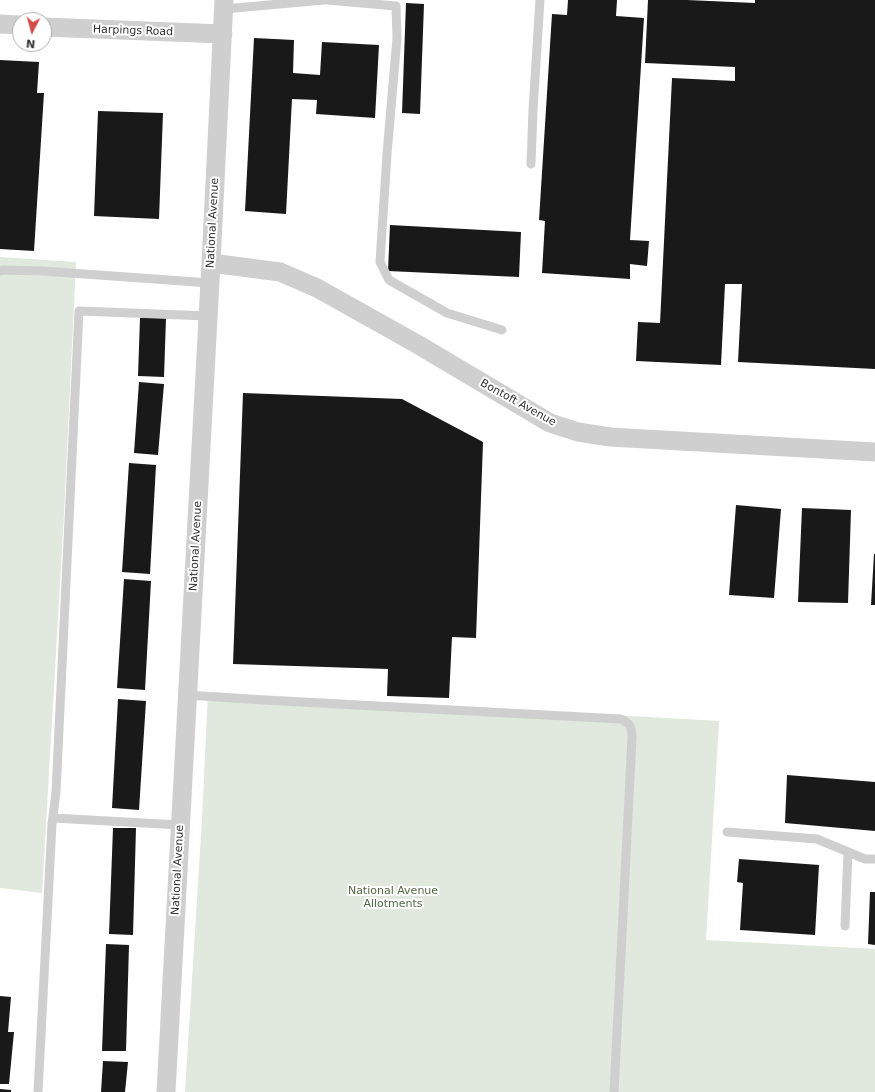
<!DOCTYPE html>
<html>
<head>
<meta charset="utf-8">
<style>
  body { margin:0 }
  #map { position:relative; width:875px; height:1092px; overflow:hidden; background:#fff; font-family:"DejaVu Sans",sans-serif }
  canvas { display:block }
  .north { position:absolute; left:12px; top:12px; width:40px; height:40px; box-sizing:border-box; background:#fff; border:1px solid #adadad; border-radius:50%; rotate:186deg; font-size:11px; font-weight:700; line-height:16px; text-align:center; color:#323232 }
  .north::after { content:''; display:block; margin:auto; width:14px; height:18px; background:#d24c4c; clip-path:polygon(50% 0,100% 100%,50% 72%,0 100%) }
</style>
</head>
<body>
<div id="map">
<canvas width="875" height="1092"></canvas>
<div class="north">N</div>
</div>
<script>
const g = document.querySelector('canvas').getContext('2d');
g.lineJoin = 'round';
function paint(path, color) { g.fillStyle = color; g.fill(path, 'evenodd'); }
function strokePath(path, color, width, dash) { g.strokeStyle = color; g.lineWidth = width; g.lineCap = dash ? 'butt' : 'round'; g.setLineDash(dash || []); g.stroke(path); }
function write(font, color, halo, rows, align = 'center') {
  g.font = font + ' "DejaVu Sans",sans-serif'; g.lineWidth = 4; g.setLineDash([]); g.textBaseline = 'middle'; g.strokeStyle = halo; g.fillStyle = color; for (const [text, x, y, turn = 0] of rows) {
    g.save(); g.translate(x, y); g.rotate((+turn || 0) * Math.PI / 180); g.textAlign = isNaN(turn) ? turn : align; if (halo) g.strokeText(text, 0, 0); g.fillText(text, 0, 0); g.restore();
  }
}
const green = new Path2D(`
  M0,257L76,262L64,515L42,893L0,888Z
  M208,692L719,721L706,940L875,949V1092H185L202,819Z`);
const building = new Path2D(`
  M568,0H617L616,16L644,18L630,240L649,241L647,266L630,264V279L542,273L545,221L539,220L552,14L567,15Z
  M648,0H687L755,3V0H875V369L738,362L742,284H725L721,365L636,361L638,322L660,323L672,78L735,81V67L645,63Z
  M406,3L424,4L420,114L402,113Z
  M254,38L294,40L293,73L320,75L322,42L379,45L375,118L316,114L317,100L292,99L286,214L245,211Z
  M0,60L39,62L37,93H44L34,251L0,249Z
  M98,111L163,113L159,219L94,216Z
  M390,225L521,232L519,277L388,271Z
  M140,318H166L164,377L138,376Z
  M139,382L164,384L158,455L134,453Z
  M243,393L402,399L483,442L476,638L452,637L449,698L387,696L388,669L233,664Z
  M129,463L156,465L150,574L122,572Z
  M736,505L781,509L774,598L729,595Z
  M802,508L851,510L848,603L798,602Z
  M874,554H875V605H871Z
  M124,579L151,581L145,690L117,688Z
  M118,699L146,701L139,810L112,808Z
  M787,775L875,782V831L785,823Z
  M113,828H136L133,935L109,934Z
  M739,859L819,865L815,935L740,930L743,883L737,882Z
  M870,892H875V945L868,944Z
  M106,944L129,945L126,1051H102Z
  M0,996L11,997L8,1032H14L9,1084H0Z
  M103,1061L128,1062L125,1092H101Z
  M0,1089L11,1090V1092H0Z`);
const service = new Path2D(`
  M327,0L396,6L397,38L387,154L380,262L389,280L447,313L502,330
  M224,9L324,0
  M531,164L533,110L540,0
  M0,271L3,270L43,271L210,283
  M187,695L262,700L621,719C631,724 631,726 632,737L614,1092
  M53,818L180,825
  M727,832L817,839L865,859H875
  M845,926L848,852
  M38,1092L52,824L56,792L79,311L208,316`);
const minor = new Path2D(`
  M0,24L20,25
  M44,27L223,34
  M211,263L280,272L317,288L417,344L550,423L578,432L610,437L875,452
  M166,1092L211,263L224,0`);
const streetNames = [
  ["Harpings Road",133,31,2],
  ["National Avenue",213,223,-87],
  ["Bontoft Avenue",518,403,29],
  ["National Avenue",196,546,-87],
  ["National Avenue",178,870,-87]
];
const parkNames = [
  ["National Avenue",393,891],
  ["Allotments",393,904]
];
paint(green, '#e1e8dd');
paint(building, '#191919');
strokePath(service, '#cfcfcf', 9);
strokePath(minor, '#cfcfcf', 19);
write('11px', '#323232', '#fff', streetNames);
write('11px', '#536944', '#fff', parkNames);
</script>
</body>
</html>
